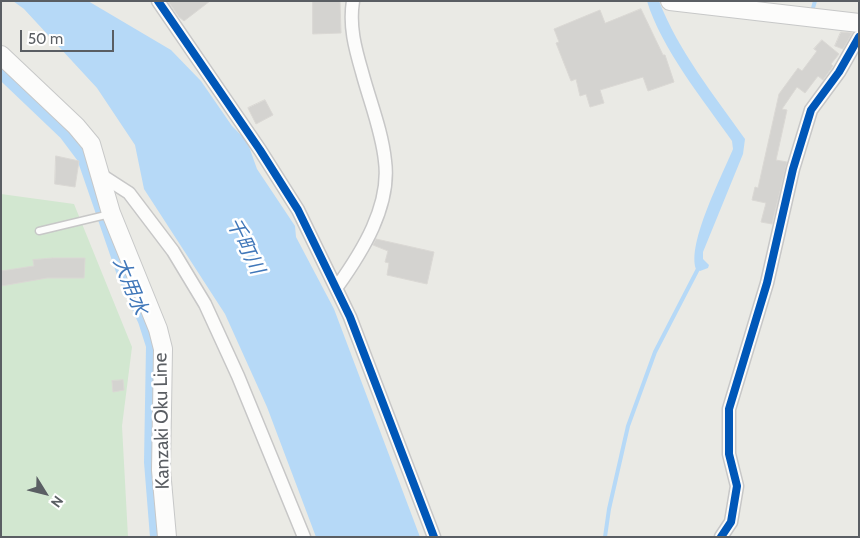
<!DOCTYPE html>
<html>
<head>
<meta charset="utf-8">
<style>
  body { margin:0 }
  #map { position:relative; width:860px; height:538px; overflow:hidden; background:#eaeae5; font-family:Cabin,sans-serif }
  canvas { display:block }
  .frame { position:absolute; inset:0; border:2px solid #5a5e63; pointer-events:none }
  .north { position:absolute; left:20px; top:468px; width:50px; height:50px; -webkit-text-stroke:4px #fff; paint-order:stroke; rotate:126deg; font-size:14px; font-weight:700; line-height:20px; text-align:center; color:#5a5e63 }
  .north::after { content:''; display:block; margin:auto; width:18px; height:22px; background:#5a5e63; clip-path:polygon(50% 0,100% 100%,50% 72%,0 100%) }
  .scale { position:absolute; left:20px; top:30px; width:94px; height:22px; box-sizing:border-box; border:2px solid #5a5e63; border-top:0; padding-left:6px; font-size:15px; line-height:18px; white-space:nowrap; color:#5a5e63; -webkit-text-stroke:4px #fff; paint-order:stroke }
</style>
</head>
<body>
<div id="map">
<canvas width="860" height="538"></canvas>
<div class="frame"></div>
<div class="north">N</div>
<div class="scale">50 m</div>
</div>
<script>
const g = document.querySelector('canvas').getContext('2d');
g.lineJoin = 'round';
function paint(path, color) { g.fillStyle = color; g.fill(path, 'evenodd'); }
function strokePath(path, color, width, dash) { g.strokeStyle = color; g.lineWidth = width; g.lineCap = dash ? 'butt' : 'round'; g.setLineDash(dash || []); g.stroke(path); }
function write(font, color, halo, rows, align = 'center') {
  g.font = font + ' Cabin,"Noto Sans JP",sans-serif'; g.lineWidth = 5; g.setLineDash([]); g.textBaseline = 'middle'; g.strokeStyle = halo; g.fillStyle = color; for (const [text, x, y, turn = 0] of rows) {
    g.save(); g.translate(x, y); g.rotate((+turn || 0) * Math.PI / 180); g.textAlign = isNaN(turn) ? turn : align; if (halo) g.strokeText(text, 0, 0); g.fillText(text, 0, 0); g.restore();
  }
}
const green = new Path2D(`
  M1,194L74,204L132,347L122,426L128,537H1Z`);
const water = new Path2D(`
  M13,1H88L171,50L201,81L232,126L247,141L257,169L295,226L296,237L334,309L420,537H316L267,407L225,314L144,189L135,145L97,88L24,9Z
  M647,1H659C679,52 714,95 745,139L743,154L703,252V259L709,265L708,268L700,271L696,269C687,243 722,176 733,149L732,141C704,101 661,48 647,1Z`);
const stream = new Path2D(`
  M813,8L815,1
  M605,537L609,509L628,426L655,352L699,267`);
const canal = new Path2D(`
  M1,73L65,134L83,158L123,274L144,321L152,346L150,462L156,537`);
const building = new Path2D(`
  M168,1H210L184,21L179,17Z
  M313,1H340L341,33L313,34Z
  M641,9L663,55H665L674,82L648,91L643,77L600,90L604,103L590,107L586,94L580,96L576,79L571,81L556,43L559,42L554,29L600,10L605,23Z
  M841,32L852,33L843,49L835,46Z
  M822,40L839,54L831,64L833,66L823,80L818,76L805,93L797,87L782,109L787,110L776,160L787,162L772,224L761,222L766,203L752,200L755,187L758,188L779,94L798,68L802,71L817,51L814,49Z
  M265,100L273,115L256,124L248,108Z
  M56,156L79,161L75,187L55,184Z
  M376,239L434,252L427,284L387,275L389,263L385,262L388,251L373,245Z
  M53,258H85L84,278H47L1,286V271L34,266L33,260Z
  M123,380L124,390L113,392L112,381Z`);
const lane = new Path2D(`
  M39,231L110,214`);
const street = new Path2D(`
  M158,1L260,150L298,210L350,317L434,537
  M98,173L129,193L173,251L205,304L238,376L304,537
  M337,287C362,252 391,206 385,161C382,131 370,102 362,72C355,48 349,26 353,1
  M721,537L731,522L737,486L729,454V409L767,283L793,169L811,110L839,72L859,37`);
const secondary = new Path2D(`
  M670,1L859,23
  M1,55L76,126L91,144L111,213L158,329L163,349L161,470L167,537`);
const cycleway = new Path2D(`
  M158,1L260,150L298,210L350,317L434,537
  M721,537L731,522L737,486L729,454V409L767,283L793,169L811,110L839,72L859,37`);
const streetNames = [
  ["Kanzaki Oku Line",162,421,-91]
];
const waterNames = [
  ["千町川",245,246,64],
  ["大用水",130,286,68]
];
paint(green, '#d2e7d0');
paint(water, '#b6d9f7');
strokePath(stream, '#b6d9f7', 4);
strokePath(canal, '#b6d9f7', 12);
paint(building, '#d4d3d0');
strokePath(building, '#dad8d4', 1);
strokePath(lane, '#c7c7c7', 9);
strokePath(street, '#c7c7c7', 15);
strokePath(secondary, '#c7c8c8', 20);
strokePath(lane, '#fcfcfb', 6);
strokePath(street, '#fcfcfb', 12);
strokePath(secondary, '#fcfcfb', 18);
strokePath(cycleway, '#0057b8', 8);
write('19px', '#5a5e63', '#fff', streetNames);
write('italic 20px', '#4077b9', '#fff', waterNames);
</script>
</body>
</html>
